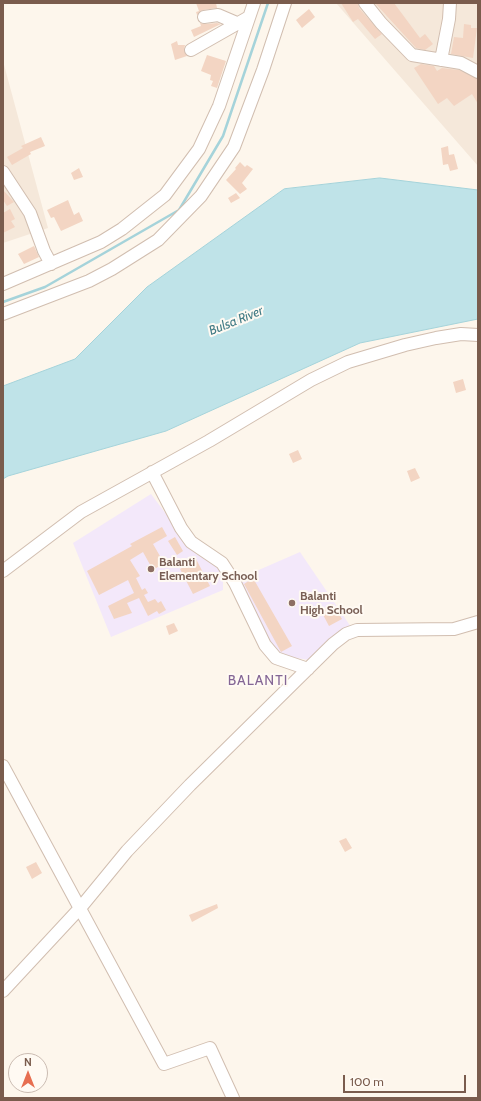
<!DOCTYPE html>
<html>
<head>
<meta charset="utf-8">
<style>
  body { margin:0 }
  #map { position:relative; width:481px; height:1101px; overflow:hidden; background:#fdf6ec; font-family:Cabin,sans-serif }
  canvas { display:block }
  .frame { position:absolute; inset:0; border:4px solid #7a5c4d; pointer-events:none }
  .north { position:absolute; left:8px; top:1053px; width:40px; height:40px; box-sizing:border-box; background:#fffaf3; border:1px solid #cabbb1; border-radius:50%; rotate:0deg; font-size:11px; font-weight:700; line-height:16px; text-align:center; color:#7a5c4d }
  .north::after { content:''; display:block; margin:auto; width:14px; height:18px; background:#e76f51; clip-path:polygon(50% 0,100% 100%,50% 72%,0 100%) }
  .scale { position:absolute; left:343px; top:1075px; width:123px; height:18px; box-sizing:border-box; border:2px solid #7a5c4d; border-top:0; padding-left:5px; font-size:12px; line-height:14px; white-space:nowrap; color:#7a5c4d; -webkit-text-stroke:3px #fffaf3; paint-order:stroke }
</style>
</head>
<body>
<div id="map">
<canvas width="481" height="1101"></canvas>
<div class="frame"></div>
<div class="north">N</div>
<div class="scale">100 m</div>
</div>
<script>
const g = document.querySelector('canvas').getContext('2d');
g.lineJoin = 'round';
function paint(path, color) { g.fillStyle = color; g.fill(path, 'evenodd'); }
function strokePath(path, color, width, dash) { g.strokeStyle = color; g.lineWidth = width; g.lineCap = dash ? 'butt' : 'round'; g.setLineDash(dash || []); g.stroke(path); }
function write(font, color, halo, rows, align = 'center') {
  g.font = font + ' Cabin,sans-serif'; g.lineWidth = 4; g.setLineDash([]); g.textBaseline = 'middle'; g.strokeStyle = halo; g.fillStyle = color; for (const [text, x, y, turn = 0] of rows) {
    g.save(); g.translate(x, y); g.rotate((+turn || 0) * Math.PI / 180); g.textAlign = isNaN(turn) ? turn : align; if (halo) g.strokeText(text, 0, 0); g.fillText(text, 0, 0); g.restore();
  }
}
const residential = new Path2D(`
  M336,3H478V166Z
  M3,61L48,228L3,243Z`);
const education = new Path2D(`
  M151,494L196,554L214,562L223,575V590L111,637L73,543Z
  M300,552L351,627L309,660L279,655L270,645L238,579Z`);
const water = new Path2D(`
  M380,178L478,190V319L360,343L166,431L8,476L3,479V386L75,359L147,287L284,189Z`);
const stream = new Path2D(`
  M3,302L45,287L179,210L223,136L268,3`);
const building = new Path2D(`
  M196,3H216L217,8L203,10L197,15L196,12L199,11Z
  M341,3H358L359,8L382,34L375,39L358,19L353,22Z
  M375,3H394L420,38L425,34L433,44L425,50L416,48Z
  M309,9L315,17L302,28L296,20Z
  M200,23L205,24L217,23L221,24L194,37L191,30L201,26Z
  M464,24L471,25V28H477L473,58L451,54L454,37L463,38Z
  M177,41L178,45H185L184,50L187,56L175,60L171,44Z
  M207,55L226,61L217,88L211,86L213,81L210,80L211,75L201,71Z
  M421,64L434,66L437,71L442,68L459,70L478,79V104L472,94L454,106L447,98L438,104L414,68Z
  M41,137L45,146L30,152L31,154L12,165L7,157L23,148L21,146Z
  M448,146L449,155L454,154L458,169L450,171L448,164L443,165L441,148Z
  M240,162L245,167L247,165L253,169L242,183L247,189L240,194L226,180L236,169L235,168Z
  M79,168L83,177L74,180L71,173Z
  M3,190L14,202L7,206L3,200Z
  M236,193L240,198L231,203L228,198Z
  M68,200L74,215L79,212L83,221L61,231L54,217L51,218L47,210Z
  M10,209L15,219L11,221L15,227L3,233V213Z
  M34,246L39,257L24,264L18,254Z
  M463,379L466,390L456,393L453,382Z
  M298,450L302,459L293,463L289,454Z
  M415,468L420,478L411,482L407,471Z
  M162,527L167,536L153,544L164,563L153,570L143,552L130,560L140,576L136,578L142,590L145,588L148,593L144,595L148,602L155,599L158,603L161,601L166,610L159,614L157,611L148,616L139,598L127,603L132,613L114,619L108,606L134,593L128,580L99,595L87,571L132,546L130,544Z
  M175,537L183,551L177,555L168,541Z
  M195,557L210,586L193,594L180,569L189,564L188,561Z
  M253,578L292,646L281,652L244,584Z
  M333,604L342,619L329,626L321,611Z
  M174,623L178,631L169,635L166,626Z
  M346,838L352,848L345,852L339,841Z
  M36,862L42,873L32,879L26,867Z
  M217,904L218,908L192,922L189,915Z`);
const minor = new Path2D(`
  M365,3L381,23L412,55L461,63L478,72
  M204,17L218,15L239,24
  M191,50L249,17
  M441,60L449,19L450,3
  M3,172L30,213L44,251L51,264
  M3,284L101,242L122,229L165,195L199,149L219,106L254,3
  M3,314L89,281L112,269L158,240L201,196L234,147L263,70L285,3
  M152,472L181,528L191,542L222,563L235,583L265,645L276,658L308,669
  M3,571L81,512L209,441L311,380L348,362L405,345L436,338L461,334L478,335
  M3,766L164,1064L210,1048L233,1098
  M3,991L81,907L127,851L190,785L333,644L346,634L357,630L454,629L478,622`);
const markers = [
  [151,569,4,"#8d6e63"],
  [292,603,4,"#8d6e63"]
];
const educationNames = [
  ["Balanti",159,562],
  ["Elementary School",159,576],
  ["Balanti",300,596],
  ["High School",300,610]
];
const waterNames = [
  ["Bulsa River",236,321,-22]
];
const quarterNames = [
  ["BALANTI",258,681]
];
paint(residential, '#f5e8da');
paint(education, '#f3e8fa');
paint(water, '#bfe3e8');
strokePath(water, '#a5d3da', 1);
strokePath(stream, '#a5d3da', 2.5);
paint(building, '#f3d5c3');
strokePath(minor, '#d1beb0', 14);
strokePath(minor, '#fff', 12);
for (const [x, y, r, color] of markers) { const dot = new Path2D(); dot.arc(x, y, r, 0, 2 * Math.PI); g.fillStyle = color; g.fill(dot); strokePath(dot, '#fffaf3', 1.5); }
write('bold 12px', '#785e54', '#fffaf3', educationNames, 'left');
write('italic 13px', '#437c86', '#fffaf3', waterNames);
g.letterSpacing = '1px';
write('14px', '#846695', '#fffaf3', quarterNames);
g.letterSpacing = '0px';
</script>
</body>
</html>
